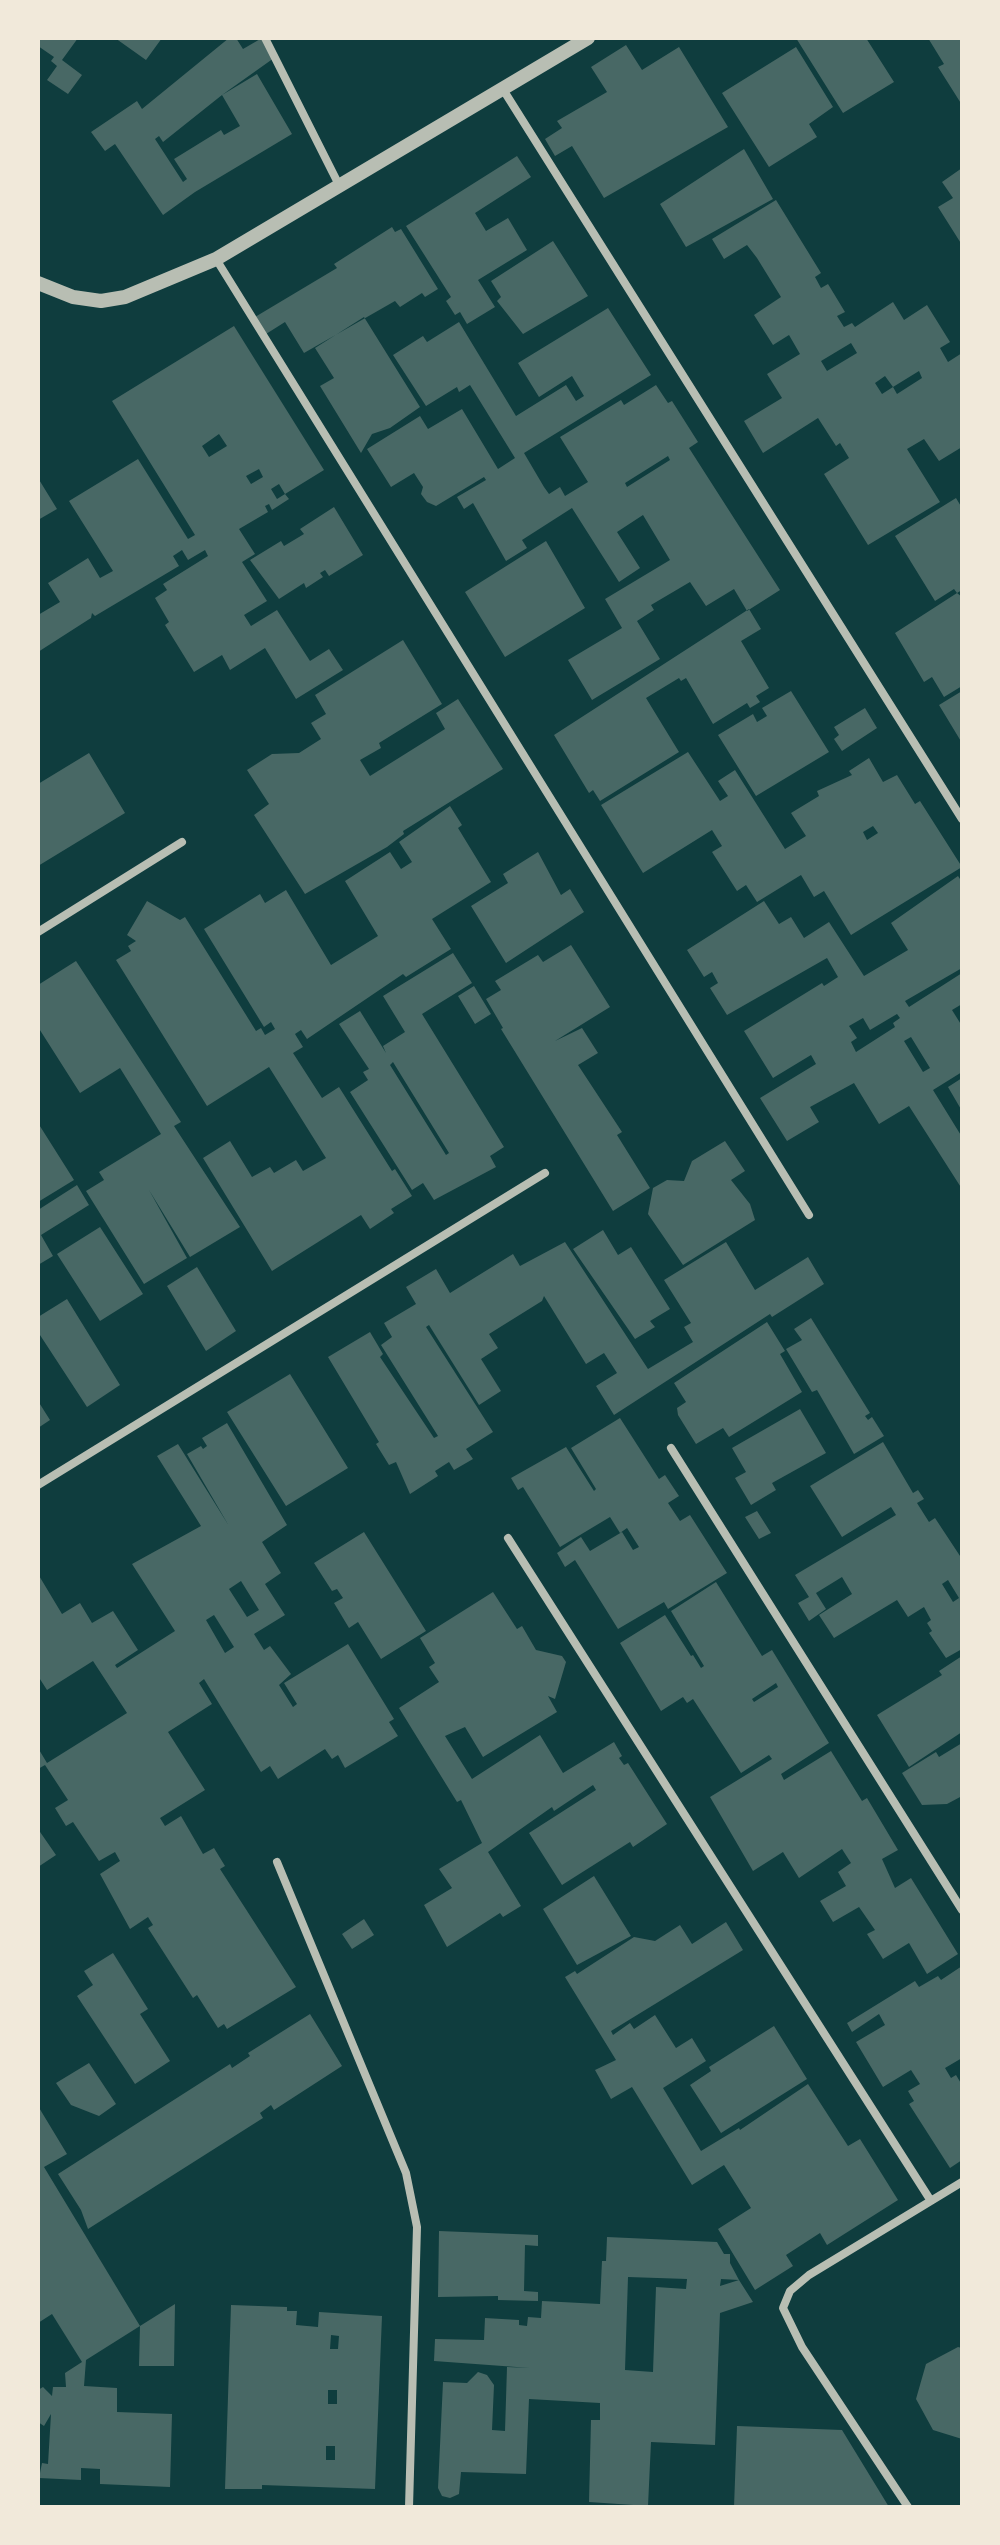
<!DOCTYPE html>
<html>
<head>
<meta charset="utf-8">
<style>
  body { margin:0 }
  #map { position:relative; width:1000px; height:2545px; overflow:hidden; background:#0f3d3e; font-family:Helvetica,sans-serif }
  canvas { display:block }
  .frame { position:absolute; inset:0; border:40px solid #f1e9da; pointer-events:none }
</style>
</head>
<body>
<div id="map">
<canvas width="1000" height="2545"></canvas>
<div class="frame"></div>
</div>
<script>
const g = document.querySelector('canvas').getContext('2d');
g.lineJoin = 'round';
function paint(path, color) { g.fillStyle = color; g.fill(path, 'evenodd'); }
function strokePath(path, color, width, dash) { g.strokeStyle = color; g.lineWidth = width; g.lineCap = dash ? 'butt' : 'round'; g.setLineDash(dash || []); g.stroke(path); }
const building = new Path2D(`
  M38,38H78L62,60L82,75L68,94L47,80L57,66L51,61L54,57L38,46Z
  M115,38H162L146,60Z
  M229,38H236L243,49L262,38L274,58L222,95L257,74L292,134L195,192L163,215L115,144L105,151L91,132L137,101L142,109ZM222,95L240,126L224,135L221,130L174,159L187,179L183,182L155,139L159,136L163,142Z
  M796,38H866L894,82L843,113Z
  M928,38H962V105L938,67L944,64Z
  M626,45L642,70L679,47L728,127L604,198L572,146L555,156L545,139L562,128L557,121L607,92L591,67Z
  M796,47L833,107L809,124L817,137L769,167L722,93Z
  M744,149L773,199L686,247L660,204Z
  M517,156L531,177L475,213L486,231L508,218L527,250L478,280L495,307L467,324L460,312L455,315L446,301L451,297L406,226Z
  M962,168V245L938,207L953,198L942,182Z
  M776,200L821,273L815,277L821,288L828,284L845,312L837,316L844,327L852,323L855,327L893,302L904,320L927,305L950,342L940,348L948,362L962,353V447L939,461L924,439L907,449L940,502L868,545L824,474L849,458L840,443L836,446L818,418L763,453L744,421L782,398L767,374L800,354L789,335L773,345L754,315L781,297L757,258L747,245L724,259L712,239ZM851,343L857,353L827,371L821,361ZM919,371L922,378L897,394L893,387ZM885,376L893,387L882,394L875,383Z
  M392,227L395,232L401,229L438,289L425,297L422,293L400,307L395,301L304,353L285,322L266,334L255,317L337,268L334,264Z
  M553,241L588,296L523,334L497,301L501,297L491,281Z
  M608,308L651,375L524,453L544,487L549,494L560,487L565,496L588,482L560,437L621,400L624,405L656,385L668,403L672,401L698,442L689,448L780,590L747,611L734,589L706,606L690,582L651,605L654,610L637,621L660,659L592,700L568,660L622,628L605,599L670,560L643,515L617,532L640,568L619,582L572,508L522,540L527,548L506,561L473,503L464,509L457,497L486,480L484,477L436,506L427,502L421,494L423,487L414,473L391,487L367,449L420,416L428,429L462,409L498,469L515,458L470,385L459,392L457,387L426,406L393,355L423,336L427,342L459,322L516,416L566,385L576,401L584,396L572,376L539,397L518,363ZM668,456L670,460L627,487L625,483Z
  M364,317L420,407L390,428L372,434L361,453L320,386L334,378L315,348Z
  M234,326L324,470L285,494L279,484L271,489L277,499L285,494L289,499L272,510L269,504L265,506L268,512L239,529L255,554L242,562L267,601L244,615L251,626L277,610L310,661L329,649L343,670L296,699L265,648L230,670L222,655L194,672L165,625L169,622L155,598L167,590L163,584L208,556L205,550L188,560L182,550L173,556L179,566L95,616L92,613L91,618L38,652V615L60,602L48,583L88,558L100,578L113,571L69,501L138,459L188,539L195,535L112,401ZM219,434L227,446L209,457L202,446ZM259,469L263,477L251,484L246,476Z
  M38,478L57,509L38,520Z
  M956,498L962,508V590L957,593L954,589L935,601L895,536Z
  M334,507L363,555L329,576L325,570L320,573L323,577L306,588L304,583L279,599L250,560L281,541L284,546L304,534L300,529Z
  M546,541L585,608L505,657L465,592Z
  M957,593L962,597V686L944,697L932,677L924,682L895,633Z
  M749,609L761,629L741,641L769,688L756,696L760,702L750,708L747,703L713,724L686,678L681,681L679,678L646,698L679,752L600,801L593,790L589,793L554,735Z
  M403,640L442,704L379,743L381,748L360,760L370,776L445,729L436,713L458,699L503,769L403,831L404,834L387,847L305,894L254,815L269,804L247,770L272,754L299,753L321,739L311,723L326,714L315,695Z
  M791,691L829,752L756,796L718,735L753,714L757,722L767,716L762,708Z
  M962,691V743L939,705Z
  M865,708L877,728L842,751L834,739L839,735L834,727Z
  M688,752L720,801L728,796L718,781L735,770L785,849L806,836L791,813L819,796L817,791L852,775L849,771L869,758L883,782L897,775L915,804L920,801L962,867L851,935L824,891L814,897L801,875L757,902L746,885L737,891L712,852L722,846L712,830L643,873L601,805ZM873,826L878,833L867,840L863,832Z
  M89,753L125,813L38,866V784Z
  M450,806L462,825L458,828L491,882L432,919L451,949L406,977L403,974L307,1039L301,1030L295,1034L303,1047L293,1053L322,1098L339,1087L392,1171L395,1169L412,1196L391,1209L394,1213L370,1229L361,1215L272,1271L203,1158L230,1141L252,1177L270,1167L274,1173L296,1160L303,1171L326,1158L269,1067L207,1106L116,960L131,951L128,946L136,941L127,935L147,901L180,920L185,917L256,1031L261,1028L265,1035L275,1029L271,1022L264,1027L204,929L260,894L265,903L286,890L331,965L378,936L345,881L390,852L401,869L412,862L399,842Z
  M538,852L561,895L570,889L584,912L506,963L471,906L508,883L503,874Z
  M958,876L962,882V968L905,1001L909,1007L962,973V1004L952,1010L962,1026V1072L933,1090L962,1137V1189L909,1106L879,1124L854,1083L810,1107L819,1122L787,1141L760,1098L816,1064L811,1055L773,1078L744,1031L822,983L824,986L838,977L827,958L727,1015L710,988L718,983L712,972L704,977L687,950L764,901L779,924L791,917L804,938L829,922L864,976L908,950L891,923ZM897,1014L900,1018L893,1023L895,1027L856,1052L851,1042L857,1038L849,1026L863,1018L870,1030ZM911,1037L930,1068L923,1072L904,1041Z
  M571,945L610,1007L555,1041L582,1028L598,1053L578,1065L622,1132L617,1135L650,1188L613,1211L501,1029L503,1028L486,999L501,990L495,981L538,955L543,962Z
  M453,953L472,983L422,1014L504,1147L490,1156L496,1167L434,1200L423,1183L412,1190L350,1092L368,1080L363,1072L369,1069L339,1024L360,1011L386,1053L383,1046L405,1032L383,996ZM393,1062L449,1153L446,1155L390,1065Z
  M76,961L181,1122L174,1126L240,1227L190,1257L149,1190L187,1258L144,1284L86,1191L104,1180L99,1172L161,1134L120,1068L80,1093L38,1027V985Z
  M474,986L491,1014L475,1024L458,996Z
  M962,1078V1111L948,1087Z
  M38,1123L74,1180L38,1202Z
  M725,1141L745,1171L731,1180L750,1204L755,1220L683,1265L648,1214L653,1188L667,1180L684,1181L692,1161Z
  M77,1185L89,1205L41,1235L53,1256L38,1265V1210Z
  M100,1227L143,1294L100,1321L57,1254Z
  M603,1230L618,1255L631,1247L670,1309L650,1321L655,1327L635,1339L573,1249Z
  M565,1242L648,1369L693,1342L684,1327L691,1323L664,1280L726,1242L755,1290L808,1257L824,1284L772,1317L770,1314L614,1415L596,1386L617,1373L604,1353L586,1364L544,1296L542,1301L489,1334L498,1348L481,1359L501,1391L479,1405L429,1325L426,1327L493,1432L466,1449L473,1459L454,1470L449,1462L435,1471L438,1476L410,1494L396,1462L389,1465L376,1444L379,1442L328,1357L370,1332L383,1354L380,1357L434,1438L438,1436L381,1345L392,1337L384,1323L416,1304L406,1287L436,1269L450,1293L513,1254L520,1266Z
  M197,1267L236,1331L206,1351L167,1286Z
  M67,1299L120,1385L87,1407L38,1332V1317Z
  M811,1318L870,1413L865,1416L868,1420L872,1417L884,1436L854,1454L817,1390L812,1392L786,1349L802,1340L794,1329Z
  M767,1322L785,1351L780,1354L802,1392L729,1437L723,1428L696,1444L678,1415L677,1408L686,1402L674,1383Z
  M290,1374L348,1468L286,1506L227,1412Z
  M38,1401L50,1420L38,1428Z
  M800,1409L826,1453L772,1483L776,1490L751,1505L735,1478L746,1472L732,1448Z
  M620,1418L659,1479L665,1475L679,1496L668,1503L680,1521L690,1515L727,1573L668,1609L664,1602L618,1629L575,1560L565,1567L557,1553L581,1537L590,1551L622,1532L633,1550L639,1547L627,1528L620,1533L610,1517L560,1547L523,1487L518,1490L511,1478L566,1447L594,1491L596,1489L571,1448Z
  M227,1423L287,1525L262,1542L281,1573L265,1584L285,1615L254,1634L264,1650L270,1646L291,1674L279,1685L293,1707L297,1704L284,1683L348,1644L394,1719L389,1722L398,1736L345,1768L338,1755L332,1759L325,1749L278,1779L270,1766L261,1772L204,1679L199,1683L212,1704L168,1732L205,1790L160,1818L165,1826L181,1816L203,1854L214,1848L225,1866L220,1869L296,1987L227,2029L224,2024L218,2028L197,1995L193,1998L148,1928L153,1925L148,1917L130,1929L100,1874L120,1861L115,1852L99,1861L73,1822L66,1826L55,1808L68,1800L45,1765L38,1769V1748L47,1763L127,1713L93,1661L47,1690L38,1676V1574L62,1614L80,1603L92,1623L113,1611L138,1650L115,1665L117,1668L175,1631L132,1564L201,1526L157,1456L178,1444L229,1526L187,1454L201,1446L203,1449L207,1446L202,1438ZM241,1581L259,1610L247,1617L229,1589ZM214,1615L234,1647L225,1653L206,1620Z
  M883,1442L913,1493L918,1490L924,1499L917,1503L929,1522L935,1518L962,1559V1649L946,1658L929,1633L932,1631L927,1623L931,1620L924,1607L908,1617L897,1600L834,1638L819,1615L852,1594L842,1577L816,1593L826,1609L809,1621L798,1603L809,1597L795,1575L896,1515L891,1507L842,1537L810,1486ZM948,1580L959,1598L953,1602L942,1584Z
  M757,1511L771,1533L759,1539L745,1517Z
  M364,1532L426,1631L381,1659L358,1622L349,1628L334,1603L343,1598L337,1589L332,1591L314,1563Z
  M716,1582L762,1656L772,1650L829,1743L781,1774L784,1780L831,1751L862,1801L867,1798L898,1850L882,1859L895,1888L911,1878L958,1954L927,1974L909,1943L883,1959L867,1934L875,1930L859,1907L833,1922L820,1901L846,1886L838,1872L851,1863L842,1849L799,1878L783,1852L753,1871L710,1797L772,1759L769,1755L741,1773L693,1699L687,1703L683,1697L661,1711L620,1643L665,1615L691,1656L693,1655L701,1668L704,1666L671,1611ZM776,1683L778,1687L754,1702L752,1699Z
  M493,1592L517,1629L522,1626L536,1650L562,1656L566,1662L555,1699L548,1696L557,1712L483,1757L465,1727L445,1736L472,1779L540,1735L563,1773L614,1742L622,1756L619,1758L624,1765L628,1763L667,1824L633,1847L630,1842L562,1885L529,1833L596,1790L593,1785L554,1811L552,1807L488,1852L521,1906L503,1917L500,1913L447,1947L424,1905L452,1888L439,1869L482,1843L461,1800L457,1802L399,1708L439,1682L429,1667L435,1663L420,1638Z
  M962,1656V1732L909,1767L877,1715L942,1675L939,1671Z
  M962,1743V1796L947,1804L922,1805L902,1773L936,1752L939,1757Z
  M38,1829L56,1855L38,1867Z
  M594,1876L631,1936L577,1965L543,1909Z
  M364,1919L374,1935L352,1949L342,1934Z
  M726,1922L743,1950L611,2031L613,2035L630,2023L634,2029L655,2015L676,2048L692,2038L706,2061L663,2088L701,2151L739,2128L740,2130L808,2084L848,2146L860,2139L898,2200L827,2245L820,2233L786,2255L793,2266L755,2290L718,2229L751,2208L724,2165L692,2185L632,2087L611,2099L595,2070L616,2060L565,1977L575,1971L577,1974L634,1937L655,1941L680,1925L692,1944Z
  M113,1953L148,2009L140,2014L170,2061L135,2084L77,1996L93,1985L84,1971Z
  M962,1966V2058L945,2068L951,2078L956,2075L962,2085V2160L950,2168L909,2104L914,2101L908,2091L920,2084L911,2070L883,2087L856,2042L885,2025L879,2014L852,2032L847,2023L915,1981L919,1987L938,1976L941,1980Z
  M310,2014L342,2066L274,2110L271,2105L260,2113L263,2118L88,2229L81,2210L58,2174L230,2064L232,2068L250,2056L248,2053Z
  M774,2026L807,2079L721,2133L690,2085L711,2071L709,2067Z
  M89,2063L116,2104L99,2116L71,2105L56,2083Z
  M38,2106L67,2154L44,2167L140,2326L86,2360L84,2386L117,2388V2412L172,2414L170,2487L100,2484V2469L81,2468V2480L39,2478L42,2463L48,2464L51,2414L44,2426L38,2422V2390L43,2387L52,2396L53,2387H66L65,2373L82,2362L52,2314L38,2323Z
  M439,2231L538,2235V2246L525,2245L524,2291L538,2292V2301L498,2300V2296L438,2297Z
  M607,2237L717,2242L724,2254H730V2263L739,2280L721,2279L720,2286L739,2280L753,2302L720,2313L715,2445L651,2442L648,2506L589,2502L591,2420H600V2403L529,2399L526,2474L461,2472L459,2494L450,2498L442,2496L438,2488L443,2382L467,2383L478,2372L487,2375L494,2385L492,2430L505,2431L507,2367L530,2368L434,2361L435,2339L484,2340L485,2318L519,2320V2325L527,2326L528,2317L541,2318L542,2301L600,2304L602,2261H606ZM628,2277L687,2279L686,2289L656,2287L653,2372L625,2370Z
  M175,2304L174,2366H139L140,2326Z
  M231,2305L287,2307V2311H297L296,2325L318,2327L319,2312L382,2316L375,2489L262,2485V2489H225ZM331,2335L339,2336L338,2349H330ZM328,2390H337V2404H328ZM326,2446H335V2460H326Z
  M958,2347L962,2348V2439L933,2430L916,2399L926,2364Z
  M737,2426L842,2430L889,2507H734Z`);
const minor = new Path2D(`
  M265,38L340,187
  M504,91L962,819
  M216,259L809,1215
  M38,932L182,842
  M671,1448L962,1910
  M38,1485L545,1173
  M508,1538L931,2201
  M277,1862L406,2173L417,2227L409,2507
  M908,2507L802,2347L783,2308L790,2291L809,2275L962,2182`);
const tertiary = new Path2D(`
  M38,283L73,297L101,301L125,297L216,259L588,38`);
paint(building, '#486865');
strokePath(minor, '#b8beb3', 8);
strokePath(tertiary, '#b8beb3', 14);
</script>
</body>
</html>
